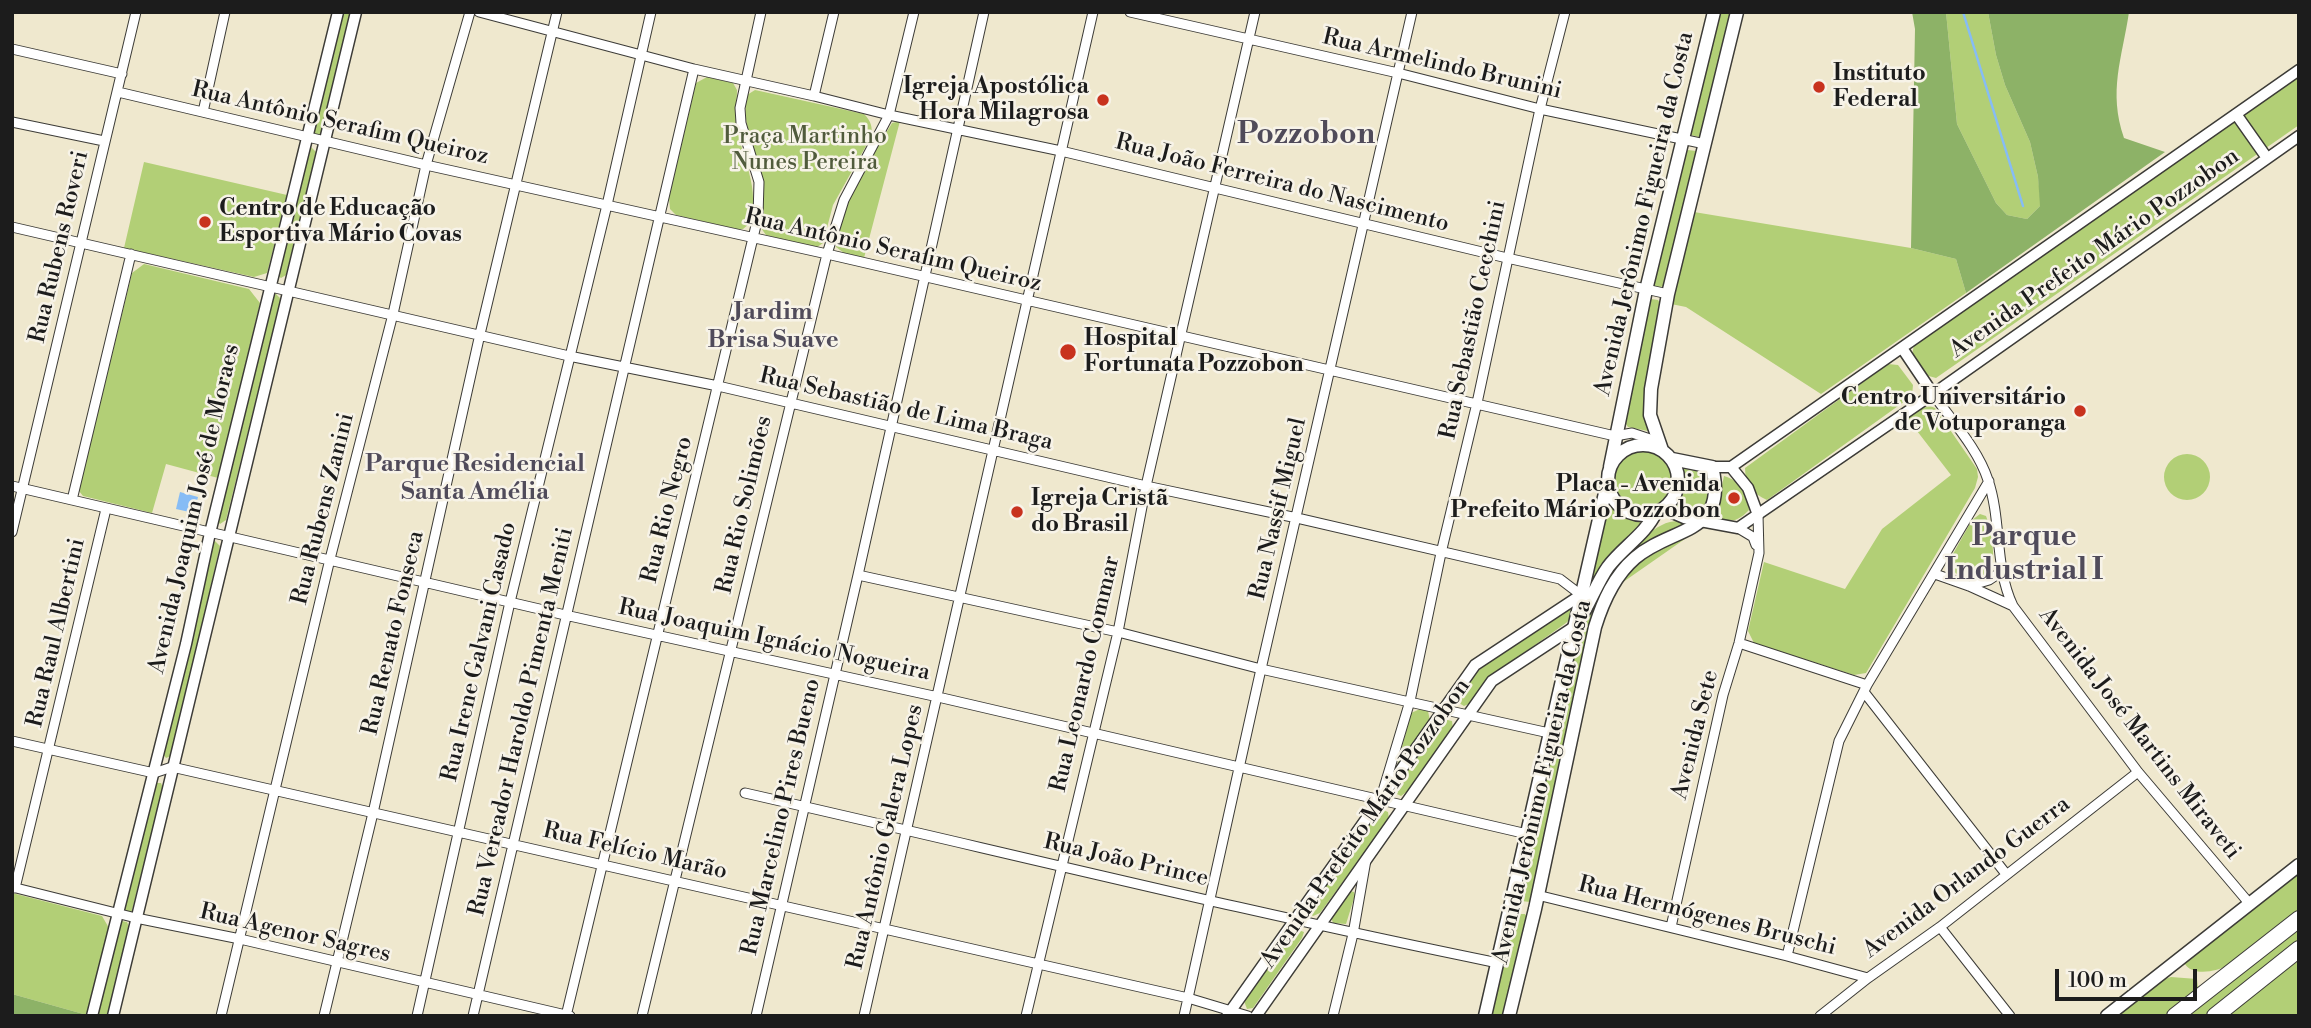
<!DOCTYPE html>
<html>
<head>
<meta charset="utf-8">
<style>
  body { margin:0 }
  #map { position:relative; width:2311px; height:1028px; overflow:hidden; background:#efe8ce; font-family:"Libre Bodoni",serif }
  canvas { display:block }
  .frame { position:absolute; inset:0; border:14px solid #1c1c1c; pointer-events:none }
  .scale { position:absolute; left:2055px; top:969px; width:142px; height:32px; box-sizing:border-box; border:4px solid #1c1c1c; border-top:0; padding-left:9px; font-size:21px; line-height:24px; white-space:nowrap; color:#1c1c1c; -webkit-text-stroke:5px #f7f3e8; paint-order:stroke }
</style>
</head>
<body>
<div id="map">
<canvas width="2311" height="1028"></canvas>
<div class="frame"></div>
<div class="scale">100 m</div>
</div>
<script>
const g = document.querySelector('canvas').getContext('2d');
g.lineJoin = 'round';
function paint(path, color) { g.fillStyle = color; g.fill(path, 'evenodd'); }
function strokePath(path, color, width, dash) { g.strokeStyle = color; g.lineWidth = width; g.lineCap = dash ? 'butt' : 'round'; g.setLineDash(dash || []); g.stroke(path); }
function write(font, color, halo, rows, align = 'center') {
  g.font = font + ' "Libre Bodoni",serif'; g.lineWidth = 5; g.setLineDash([]); g.textBaseline = 'middle'; g.strokeStyle = halo; g.fillStyle = color; for (const [text, x, y, turn = 0] of rows) {
    g.save(); g.translate(x, y); g.rotate((+turn || 0) * Math.PI / 180); g.textAlign = isNaN(turn) ? turn : align; if (halo) g.strokeText(text, 0, 0); g.fillText(text, 0, 0); g.restore();
  }
}
const green = new Path2D(`
  M340,12H352L321,134L312,135Z
  M1717,12H1733L1704,132L1699,137L1691,135L1690,128Z
  M1946,12H1988L1996,55L2005,85L2030,142L2038,177L2041,205L2027,219L2007,215L1996,203L1957,124Z
  M2299,75V125L1936,378L1925,375L1912,356L1914,344Z
  M707,77L733,83L737,90C737,101 735,111 736,123C741,157 762,189 749,224L743,229H736L676,215L670,209L669,198L696,83Z
  M755,90L864,114C871,121 873,127 871,137L833,205L823,243L816,248L766,235L761,228C762,213 765,198 763,183C758,153 740,126 747,95Z
  M900,121L864,258L844,253L836,247C834,216 876,150 892,123Z
  M311,147L316,152L286,275L281,278L277,275L308,148Z
  M1688,150L1696,151L1698,156L1666,284L1661,287L1654,286L1651,280L1683,154Z
  M144,162L287,195L267,273L254,277L124,248Z
  M1694,212L1911,248L1956,259L1966,293L1821,394L1686,307L1671,304Z
  M144,264L249,289L260,303L218,478L166,464L152,513L83,496L79,491L132,273Z
  M276,294L281,299L226,520L220,524L217,521L273,295Z
  M1651,299L1658,300L1661,305L1644,395L1650,429L1648,431L1628,427L1626,424L1647,305Z
  M1888,364L1898,365L1913,385L1912,396L1767,500C1753,494 1745,484 1745,468Z
  M1930,406L1935,408L1977,469L1978,477L1975,488L1866,673L1854,675L1754,643L1748,631L1764,562L1845,589L1882,529L1951,475L1907,418L1922,408Z
  M1612 480a30 30 0 1 1 60 0a30 30 0 1 1-60 0Z
  M2164 477a23 23 0 1 1 46 0a23 23 0 1 1-46 0Z
  M1681,468L1705,473L1711,476L1712,485L1705,510C1694,517 1680,515 1671,506C1683,495 1681,482 1681,468Z
  M1724,476C1741,481 1747,493 1749,510C1737,523 1729,522 1713,519L1712,517L1718,504Z
  M1608,501L1622,515L1640,519V527L1614,551L1584,596Z
  M1980,514L1986,516C1992,531 1995,555 1992,570C1979,582 1952,581 1949,561L1972,520Z
  M1680,521L1688,524L1610,582L1534,895L1530,902L1521,901L1518,893L1577,629C1591,613 1592,602 1602,586C1615,564 1626,553 1646,536C1657,527 1665,521 1680,521Z
  M1692,534L1616,587C1636,559 1660,543 1692,534Z
  M215,541L220,546L171,756L166,758L163,754L213,542Z
  M1571,607L1569,620L1566,623L1487,679L1471,703L1464,706L1459,703C1457,672 1545,624 1571,607Z
  M1420,709L1428,711L1430,721L1396,770L1411,713Z
  M1443,719L1452,721L1453,729L1409,790L1401,796L1395,793L1398,783L1438,723Z
  M156,783H161L163,788L131,914L126,913L125,908Z
  M1381,809L1388,812L1389,819L1320,913L1313,916L1309,913L1311,905L1376,812Z
  M2299,871V910C2276,928 2253,950 2228,965C2217,972 2190,977 2184,962Z
  M1350,891L1354,892L1355,895L1346,924L1333,923L1331,917Z
  M12,893L102,916L109,928L87,1015L12,994Z
  M1518,914H1525L1529,921L1506,1016H1489L1513,917Z
  M122,921L127,922L129,927L108,1016H98L119,925Z
  M2299,925V940L2204,1016H2185Z
  M1296,929L1304,932L1302,938L1253,1008L1247,1009L1244,1001L1292,931Z
  M2299,961V1016H2224L2283,968Z
  M2171,977L2197,979L2198,988L2169,1016H2117L2162,980Z`);
const forest = new Path2D(`
  M1912,12H1946L1957,124L1996,203L2007,215L2027,219L2040,206L2038,177L2030,142L2005,85L1996,55L1988,12H2129C2122,59 2108,91 2124,138L2165,152L1966,293L1956,259L1911,248L1915,29Z
  M12,994L87,1015V1016H12Z`);
const water = new Path2D(`
  M180,492L198,497L194,513L176,509Z`);
const stream = new Path2D(`
  M1963,12L2023,206`);
const minor = new Path2D(`
  M479,12L694,69L814,96L889,115L1061,151L1507,258L1668,294
  M1130,12L1398,73L1540,109L1705,144
  M12,49L122,74
  M118,92L426,165L827,254L1615,436L1632,433L1650,439L1654,446
  M814,96L834,12
  M203,112L225,12
  M12,122L104,141
  M12,227L569,356L718,386L1146,486L1297,518L1560,579L1581,595
  M1933,394C1952,421 1978,449 1988,480C2002,521 1994,566 2013,606L2138,772L2249,903
  M12,486L565,615L938,697L1527,834
  M72,500L131,254
  M1738,528L1753,537L1756,545
  M12,532L136,12
  M1935,574L1969,586L2013,606
  M858,575L1118,632L1261,669L1549,733
  M1969,586L1989,580L2001,572
  M1739,643L1867,685
  M1864,692L2006,874
  M12,741L154,773L172,767L1188,998L1248,1016
  M1383,791L1410,701L1441,553L1477,403L1540,109L1565,12
  M745,793C996,850 1246,912 1498,963
  M12,887L136,918L240,939L570,1016
  M15,888L106,509
  M1537,895L1787,956L1868,978
  M1671,927L1723,695L1739,643L1759,553L1758,515
  M1940,927L2010,1016
  M1787,956L1839,741L1867,685L1989,481
  M221,1016L330,559L393,314L426,165L470,12
  M324,1016L373,813L480,334L557,12
  M417,1016L510,602L607,205L651,12
  M473,1016L694,69
  M566,1016L758,217L759,182L741,123L740,108L761,12
  M642,1016L827,254L844,200L889,115L914,12
  M756,1016L858,575L984,12
  M864,1016L1093,12
  M1026,1016L1118,632L1146,486L1255,12
  M1184,1016L1261,669L1412,12
  M1333,1016L1353,934L1366,860
  M1820,1016L1868,978L1940,927L2138,772`);
const tertiary = new Path2D(`
  M2236,114L2267,158
  M1902,348L1933,394
  M1712,467H1731L2299,70
  M1731,467L1748,488L1758,515
  M1663,509L1684,518L1738,528L1933,394L2299,136
  M92,1016L186,644L210,533L338,12
  M113,1016L356,12
  M1227,1016L1475,665L1581,595
  M1256,1016L1492,681L1574,627`);
const secondary = new Path2D(`
  M1608 480a35 35 0 1 1 70 0a35 35 0 1 1-70 0Z
  M1662,450L1650,415L1651,389L1668,294L1737,12
  M1610,467L1646,290L1714,12
  M1578,621C1590,604 1596,584 1608,567C1623,547 1645,535 1656,512
  M1485,1016L1608,480
  M1509,1016L1535,909L1595,627C1603,601 1614,576 1635,558C1672,526 1729,535 1712,467L1672,459
  M2107,1016L2299,865`);
const motorway = new Path2D(`
  M2175,1016L2299,919
  M2215,1016L2299,949`);
const markers = [
  [1819,87,7,"#c8321e"],
  [1103,100,7,"#c8321e"],
  [205,222,7,"#c8321e"],
  [1068,352,9,"#c8321e"],
  [2080,411,7,"#c8321e"],
  [1734,498,7,"#c8321e"],
  [1017,512,7,"#c8321e"]
];
const streetNames = [
  ["Rua Armelindo Brunini",1442,65,13],
  ["Rua Antônio Serafim Queiroz",340,124,13],
  ["Rua João Ferreira do Nascimento",1282,184,14],
  ["Avenida Jerônimo Figueira da Costa",1645,214,-77],
  ["Rua Rubens Roveri",60,247,-77],
  ["Rua Antônio Serafim Queiroz",893,251,13],
  ["Avenida Prefeito Mário Pozzobon",2095,254,-35],
  ["Rua Sebastião Cecchini",1474,320,-78],
  ["Rua Sebastião de Lima Braga",906,410,13],
  ["Rua Rio Solimões",745,505,-77],
  ["Avenida Joaquim José de Moraes",195,509,-77],
  ["Rua Rubens Zanini",324,509,-76],
  ["Rua Nassif Miguel",1279,509,-77],
  ["Rua Rio Negro",668,510,-76],
  ["Rua Raul Albertini",57,633,-77],
  ["Rua Renato Fonseca",394,633,-77],
  ["Rua Joaquim Ignácio Nogueira",774,641,12],
  ["Rua Irene Galvani Casado",480,652,-77],
  ["Rua Leonardo Commar",1086,674,-77],
  ["Rua Vereador Haroldo Pimenta Meniti",522,722,-77],
  ["Avenida José Martins Miraveti",2139,734,52],
  ["Avenida Sete",1696,735,-76],
  ["Avenida Jerônimo Figueira da Costa",1543,782,-77],
  ["Rua Marcelino Pires Bueno",782,817,-77],
  ["Avenida Prefeito Mário Pozzobon",1366,824,-55],
  ["Rua Antônio Galera Lopes",886,837,-77],
  ["Rua Felício Marão",635,852,13],
  ["Rua João Prince",1126,861,13],
  ["Avenida Orlando Guerra",1967,878,-37],
  ["Rua Hermógenes Bruschi",1707,917,14],
  ["Rua Agenor Sagres",295,934,13]
];
const poiNames = [
  ["Instituto",1833,74],
  ["Federal",1833,100],
  ["Igreja Apostólica",1089,87,"right"],
  ["Hora Milagrosa",1089,113,"right"],
  ["Centro de Educação",219,209],
  ["Esportiva Mário Covas",219,235],
  ["Hospital",1084,339],
  ["Fortunata Pozzobon",1084,365],
  ["Centro Universitário",2066,398,"right"],
  ["de Votuporanga",2066,424,"right"],
  ["Placa - Avenida",1720,485,"right"],
  ["Prefeito Mário Pozzobon",1720,511,"right"],
  ["Igreja Cristã",1031,499],
  ["do Brasil",1031,525]
];
const parkNames = [
  ["Praça Martinho",805,137],
  ["Nunes Pereira",805,163]
];
const neighbourhoodNames = [
  ["Jardim",773,313],
  ["Brisa Suave",773,341],
  ["Parque Residencial",475,465],
  ["Santa Amélia",475,493]
];
const districtNames = [
  ["Pozzobon",1306,136],
  ["Parque",2024,538],
  ["Industrial I",2024,572]
];
paint(green, '#b2cf76');
paint(forest, '#8db267');
paint(water, '#86bcf5');
strokePath(stream, '#86bcf5', 2.5);
strokePath(minor, '#3c3b37', 11);
strokePath(tertiary, '#3c3b37', 13);
strokePath(secondary, '#3c3b37', 15);
strokePath(motorway, '#3c3b37', 18);
strokePath(minor, '#fff', 9);
strokePath(tertiary, '#fff', 10);
strokePath(secondary, '#fff', 12);
strokePath(motorway, '#fff', 16);
for (const [x, y, r, color] of markers) { const dot = new Path2D(); dot.arc(x, y, r, 0, 2 * Math.PI); g.fillStyle = color; g.fill(dot); strokePath(dot, '#f7f3e8', 2.5); }
write('23px', '#1c1c1c', '#f7f3e8', streetNames);
write('bold 23px', '#1c1c1c', '#f7f3e8', poiNames, 'left');
write('23px', '#505b3c', '#f7f3e8', parkNames);
write('bold 24px', '#504b5a', '#f7f3e8', neighbourhoodNames);
write('bold 30px', '#504b5a', '#f7f3e8', districtNames);
</script>
</body>
</html>
